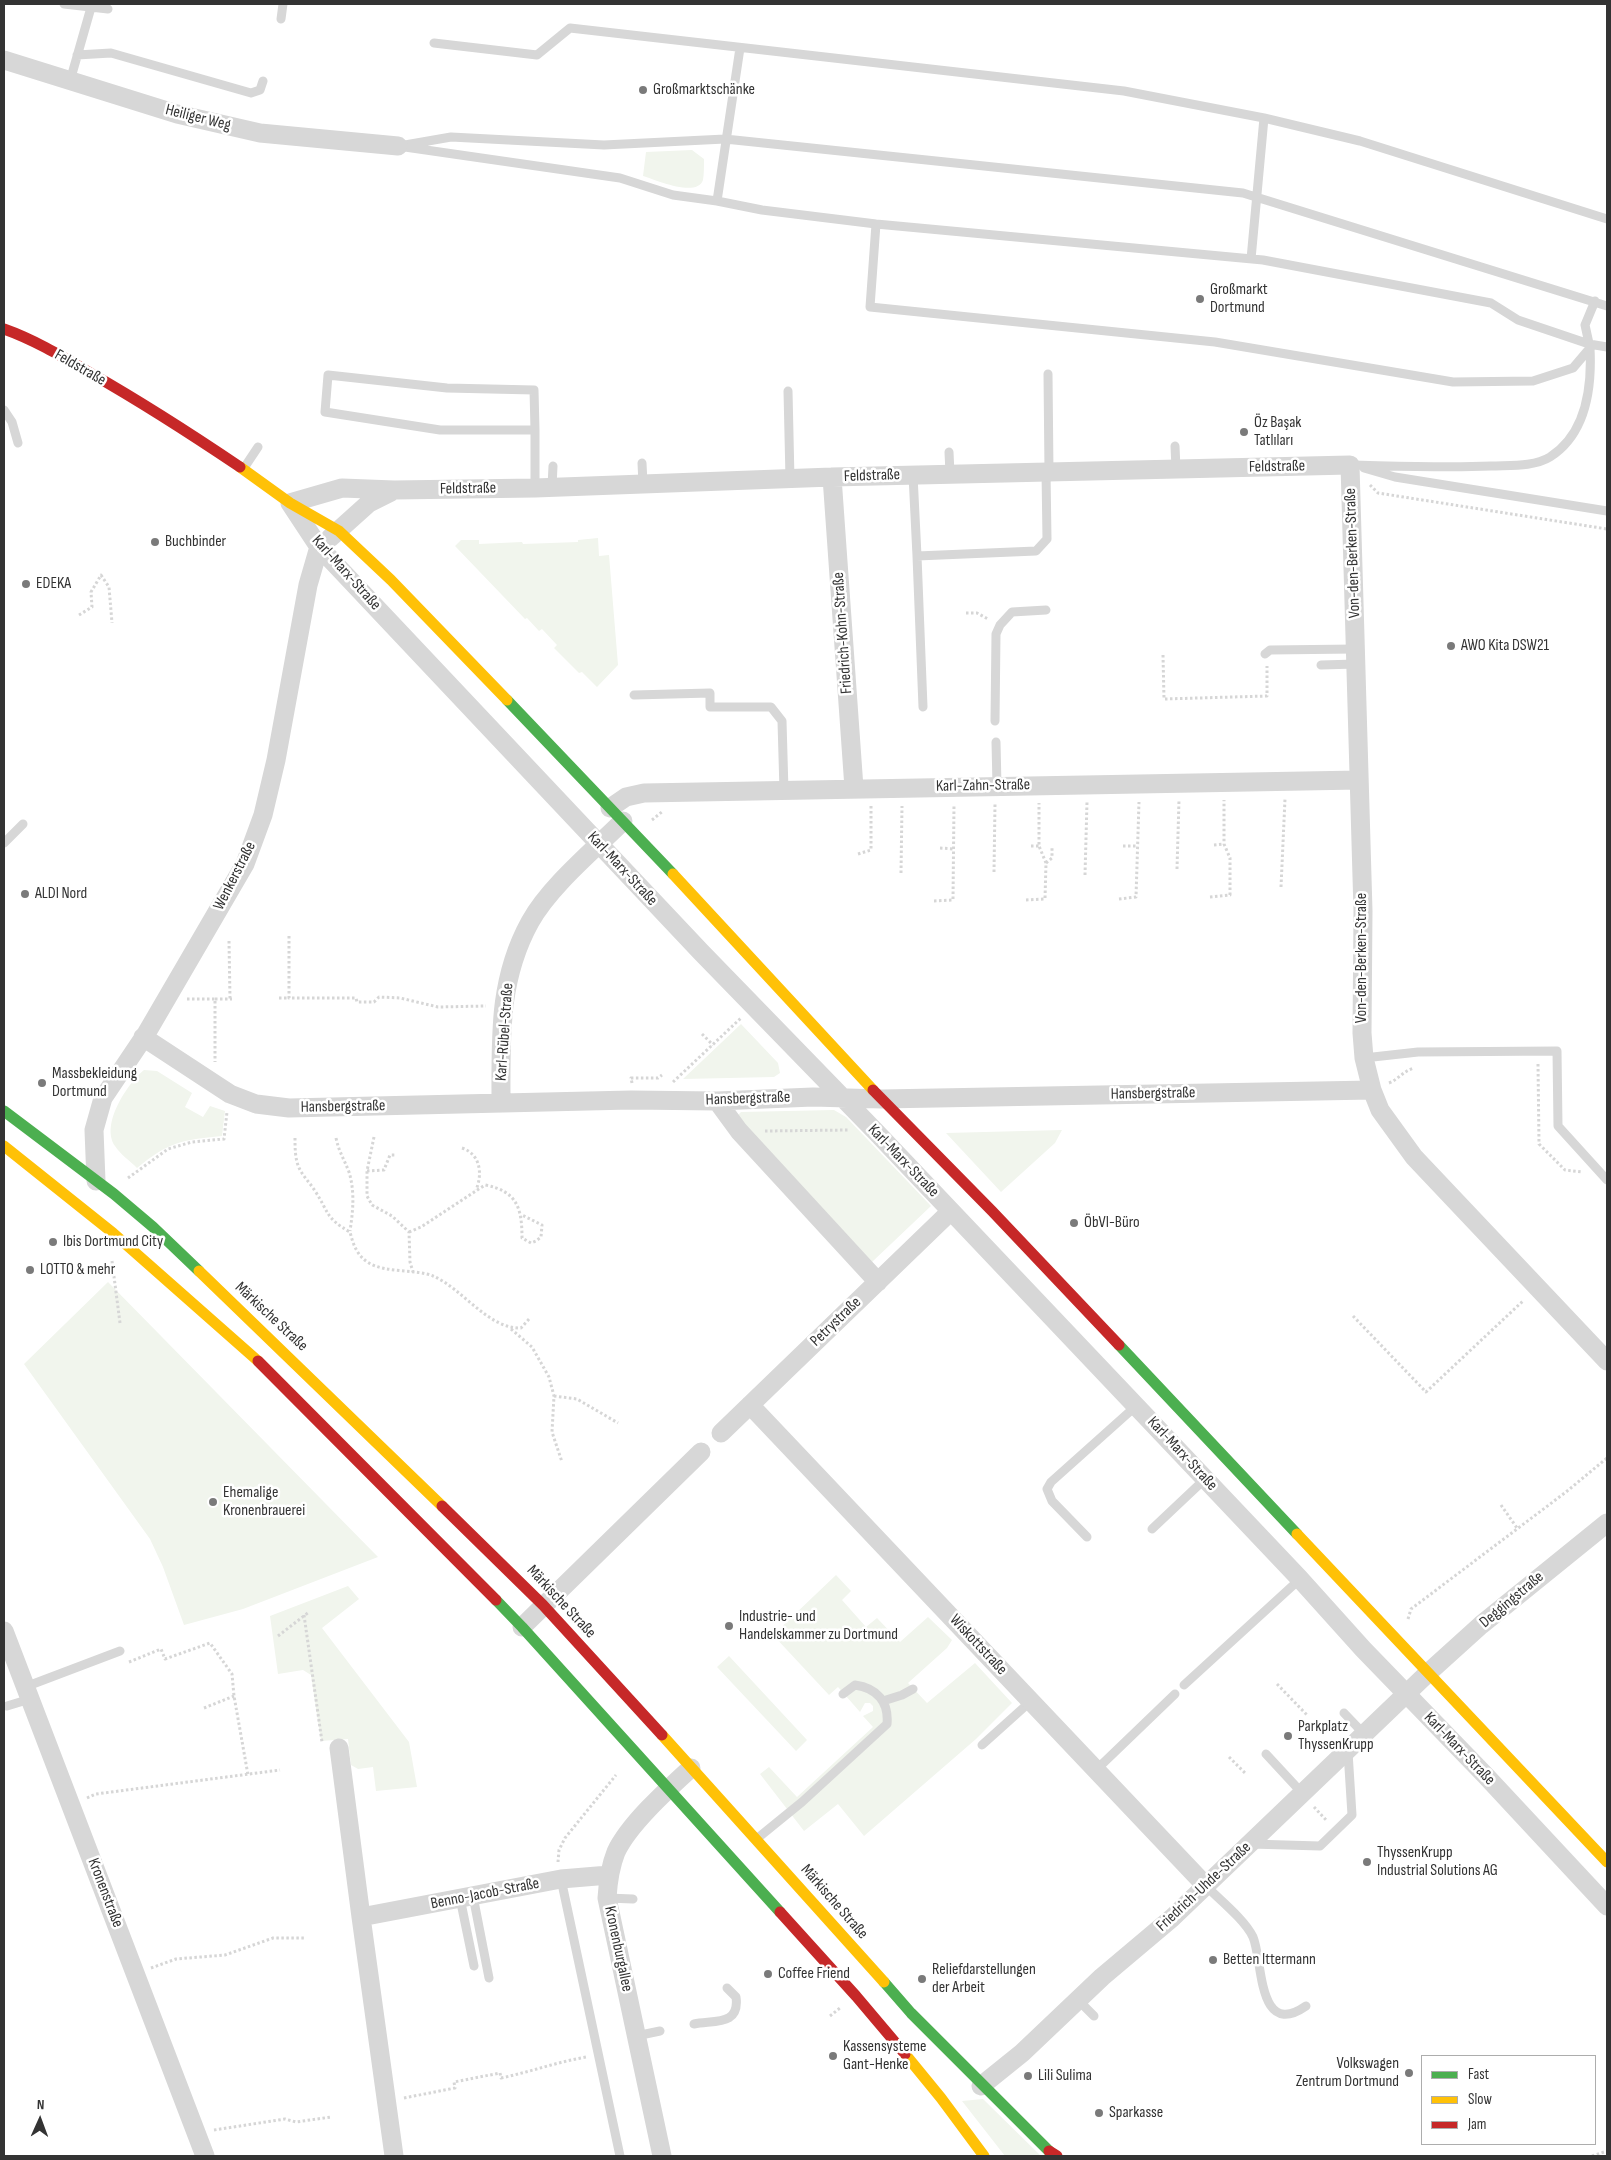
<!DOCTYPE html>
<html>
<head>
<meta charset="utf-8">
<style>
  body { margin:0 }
  #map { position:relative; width:1611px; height:2160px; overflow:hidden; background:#fff; font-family:"Sofia Sans Condensed",sans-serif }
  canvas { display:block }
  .frame { position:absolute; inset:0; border:5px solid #333; pointer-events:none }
  .legend { position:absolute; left:1421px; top:2055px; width:175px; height:90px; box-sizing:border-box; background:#fff; border:1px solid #adadad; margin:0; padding:6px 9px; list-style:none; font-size:15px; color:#333 }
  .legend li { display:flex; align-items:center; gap:10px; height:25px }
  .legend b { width:25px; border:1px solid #adadad }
  .north { position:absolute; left:15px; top:2095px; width:50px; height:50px; -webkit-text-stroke:4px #fff; paint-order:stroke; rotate:2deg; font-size:14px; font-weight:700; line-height:20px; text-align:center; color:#333 }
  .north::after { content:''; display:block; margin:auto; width:18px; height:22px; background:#333; clip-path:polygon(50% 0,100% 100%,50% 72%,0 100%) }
</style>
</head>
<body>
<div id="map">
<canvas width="1611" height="2160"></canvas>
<div class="frame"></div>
<ul class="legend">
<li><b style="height:6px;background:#4caf50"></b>Fast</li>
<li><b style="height:6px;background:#ffc107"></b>Slow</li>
<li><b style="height:6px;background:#c62828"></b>Jam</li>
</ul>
<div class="north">N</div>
</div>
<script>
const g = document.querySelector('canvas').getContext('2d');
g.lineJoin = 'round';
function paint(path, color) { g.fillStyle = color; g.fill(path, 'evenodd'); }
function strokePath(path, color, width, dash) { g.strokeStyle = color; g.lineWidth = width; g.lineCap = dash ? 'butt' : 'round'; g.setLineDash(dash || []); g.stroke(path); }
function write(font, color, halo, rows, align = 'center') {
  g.font = font + ' "Sofia Sans Condensed",sans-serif'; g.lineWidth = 5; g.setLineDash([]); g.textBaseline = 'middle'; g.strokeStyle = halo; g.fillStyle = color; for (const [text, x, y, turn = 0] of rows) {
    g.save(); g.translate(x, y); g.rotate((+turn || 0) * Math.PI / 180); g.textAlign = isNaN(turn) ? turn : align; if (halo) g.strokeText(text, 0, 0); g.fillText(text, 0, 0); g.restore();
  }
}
const green = new Path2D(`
  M692,150L704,159C704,166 704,174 703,180C697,198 656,180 643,176L646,152Z
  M598,538L599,556L609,555L618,665L597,687L582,672L579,673L554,648L557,645L542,629L539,631L527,618L525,619L455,546L461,540H479V544L522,542L523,544L578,542V540Z
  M741,1024L778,1063L780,1073L774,1077L683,1079Z
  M144,1070L157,1071L192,1093L185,1107L203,1117L210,1106L225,1111L222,1136C181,1140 169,1142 137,1168C130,1161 120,1154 115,1146C100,1124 128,1083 144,1070Z
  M834,1110L846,1117L931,1206L872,1262L737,1116L741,1112Z
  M1062,1130L1055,1143L1001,1192L946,1133Z
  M108,1282L378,1557L243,1609L184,1625L163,1567L150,1539L24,1364Z
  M836,1575L851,1591L842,1600L866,1627L877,1618L900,1642L928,1617L952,1640L947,1648L908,1683L927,1703L975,1663L1012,1703L976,1739L864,1836L838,1804L804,1831L760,1774L769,1767L797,1797L873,1727L863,1716L873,1711V1706L870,1703H865L860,1712L838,1687L829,1695L773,1635Z
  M348,1586L359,1599L322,1628L409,1742L417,1787L376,1791L373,1767L358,1769L351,1765L348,1739L321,1741L311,1675L303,1670L278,1674L270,1616Z
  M729,1656L807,1740L796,1751L717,1667Z
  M983,2099L1041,2156H1005L962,2101Z`);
const path = new Path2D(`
  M1370,485L1378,493L1607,529
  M966,613H977L988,619
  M79,615L92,607L91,592L101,575L109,587L112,623
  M1163,655L1164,699L1267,696V666
  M652,820L663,811
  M1214,845L1224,844
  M1031,846H1039
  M1123,846H1138
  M940,848L954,849
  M858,854L871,850V805
  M1046,863L1052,858V846
  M1177,869L1179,800
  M994,872L995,804
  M901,873L902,806
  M1085,875L1087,802
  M1281,887L1285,799
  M1210,897L1230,895V858L1224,844V800
  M1119,899L1136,897L1139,802
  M1026,900L1045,899L1046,863L1039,846V803
  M934,901L953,900L954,804
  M289,936V998H356L357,1002H374L379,997L400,998L438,1007L486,1006
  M229,941L230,999
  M279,998H289
  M187,999H215V1062
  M215,999H232
  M702,1034L713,1045
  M1538,1064L1539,1144L1565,1170L1582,1172
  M673,1082L741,1018
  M632,1083L631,1078H658L662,1075
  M1389,1083C1399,1079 1403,1071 1414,1068
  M765,1131L848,1130
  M374,1137L367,1171V1196L372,1205L392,1216L409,1232L410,1262L413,1272
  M295,1138C295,1146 295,1154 297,1162C300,1174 309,1181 315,1191C329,1212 325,1218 350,1232C353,1244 357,1256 369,1263C385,1273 416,1269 433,1276C462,1288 488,1329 521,1328L530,1318
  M336,1138C339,1152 344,1159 349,1172C355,1192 353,1211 350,1231
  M462,1148C480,1154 483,1173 476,1190
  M367,1171L384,1170L390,1155H396
  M128,1178L168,1149L192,1142L224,1139L227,1112
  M409,1232L421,1227L485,1185C517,1191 522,1208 522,1238L531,1243L536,1241L541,1237L542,1225L522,1215
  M112,1261L120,1323
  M1353,1316L1426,1392L1524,1300
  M511,1329L532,1347L549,1377L554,1396L552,1432L562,1462
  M554,1396L577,1399L618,1423
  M1501,1505L1517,1528
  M304,1615L322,1742
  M1408,1619L1411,1609L1566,1492L1607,1458
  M278,1636L309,1612
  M129,1662L161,1649L165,1659L210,1643L232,1674L234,1696L248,1775
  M1277,1684L1307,1715
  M204,1708L234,1696
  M1229,1757L1245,1773
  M87,1798L96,1794L280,1770
  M1314,1807L1327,1821
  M558,1862L559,1850L565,1838L616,1775
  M151,1968L176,1959L225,1955L273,1938H306
  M830,2016L840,2008
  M404,2098L455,2088L454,2082L500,2073L501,2078C530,2072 557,2062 586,2057
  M214,2130L285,2119L296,2122L331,2117
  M1592,2156L1607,2151`);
const lane = new Path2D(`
  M64,4L108,9
  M281,19L283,4
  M434,43L537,55L570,28L1124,91L1264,118L1360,141L1607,219
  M77,55L111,53L251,93L260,90L263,81
  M70,81L92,4
  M405,145L451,137L604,145L725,139L1243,193L1607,306
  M398,146L620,178L673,195L717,201L762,210L876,224L1263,260L1491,303L1518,320L1589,344L1607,347
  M717,201L740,48
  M876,224L870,307L1215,342L1453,382L1533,381L1573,368L1590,348L1585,325L1595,301
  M1251,259L1264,118
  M1048,374L1049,472
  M328,375L447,388L534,390L535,430H440L325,412Z
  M788,391L790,479
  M4,410L12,422L18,443
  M1175,446L1176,469
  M949,452L950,474
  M642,463L643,484
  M1350,465C1397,466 1444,468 1491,466C1509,465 1534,467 1550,457C1586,434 1592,387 1590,348
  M244,468L258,447
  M1364,468L1395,477L1607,511
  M913,475L917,556L1036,551L1047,539L1046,472
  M552,487L553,466
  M535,488V430
  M917,556L923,707
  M1265,654L1270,650L1355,649
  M1321,665L1356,664
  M634,695L710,693V707H771L782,721L784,791
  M995,721L996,634L1000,625L1012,612L1046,610
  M996,742L997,786
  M4,843L23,824
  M1364,1058L1418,1052L1557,1051L1558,1126L1607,1180
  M1152,1529L1205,1479
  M1087,1537L1052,1501L1047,1489L1051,1482L1136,1406
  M1184,1685L1300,1579
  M25,1687L120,1651
  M883,1701L902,1695L913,1689
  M7,1706L30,1699
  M1344,1713L1365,1735
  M982,1745L1031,1701
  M1266,1754L1303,1794
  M1096,1770L1175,1694
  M759,1837L802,1802L887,1724C889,1702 877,1688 855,1685L843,1694
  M1251,1844L1320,1846L1352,1815L1348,1752
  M561,1879L620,2156
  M1206,1886C1220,1900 1245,1920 1253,1937C1263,1960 1257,2040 1306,2006
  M473,1896L489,1978
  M460,1898L474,1966
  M607,1898L633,1899
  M1079,2001L1094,2016
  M694,2024C714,2020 740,2026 736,1997L727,1988
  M636,2036L660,2031`);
const street = new Path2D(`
  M4,60L177,114L260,133L398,146
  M832,477L854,788
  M330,538L369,503L391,492
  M610,808L626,797L644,793L1359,780
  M143,1037L230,1094L256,1104L289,1108L631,1100L717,1101L813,1097L882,1099L1372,1090
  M717,1101L739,1131L878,1282
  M501,1103C501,1038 498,980 530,922C550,886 594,850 623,821
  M96,1181L94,1130L103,1098L146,1034L245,864L263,815L276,760L308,585L319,547
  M1607,1361L1414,1157L1380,1110L1372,1090L1364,1058L1362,1033L1363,911L1350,465L832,477L535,488L394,490L342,488L290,503L319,547L701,952L876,1132L1136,1406L1300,1579L1363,1649L1485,1775L1607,1906
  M750,1405L1206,1886
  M721,1433L951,1211
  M522,1627L701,1452
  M4,1631L205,2156
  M339,1748L361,1917L561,1879L609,1875
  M361,1917L394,2156
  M981,2086L1022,2053L1102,1977L1172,1918L1429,1672L1481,1625L1607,1523
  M662,2156L607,1898C608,1882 610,1867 616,1852C629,1824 668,1789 691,1768`);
const fast = new Path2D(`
  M507,700L673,874
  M4,1111L114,1194L153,1227L199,1271
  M1119,1345L1297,1534
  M496,1600L522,1627L780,1912
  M884,1982L911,2013L1054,2156`);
const slow = new Path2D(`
  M240,467L290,503L339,531L391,580L507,700
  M673,874L873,1090
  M4,1146L113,1233L258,1361
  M199,1271L442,1506
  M1297,1534L1607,1862
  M662,1735L884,1982
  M905,2054L941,2098L984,2156`);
const jam = new Path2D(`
  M4,329C35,340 63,357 92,374C143,403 191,434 240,467
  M873,1090L992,1211L1119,1345
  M258,1361L496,1600
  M442,1506L543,1605L662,1735
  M780,1912L856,1996L905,2054
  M1049,2151L1057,2156`);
const markers = [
  [643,90,5,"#7a7a7a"],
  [1200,299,5,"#7a7a7a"],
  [1244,432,5,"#7a7a7a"],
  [155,542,5,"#7a7a7a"],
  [26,584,5,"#7a7a7a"],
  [1451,646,5,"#7a7a7a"],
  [25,894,5,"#7a7a7a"],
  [42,1083,5,"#7a7a7a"],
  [1074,1223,5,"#7a7a7a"],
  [53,1242,5,"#7a7a7a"],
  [30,1270,5,"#7a7a7a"],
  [213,1502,5,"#7a7a7a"],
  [729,1626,5,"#7a7a7a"],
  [1288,1736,5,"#7a7a7a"],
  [1367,1862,5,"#7a7a7a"],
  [1213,1960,5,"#7a7a7a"],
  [768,1974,5,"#7a7a7a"],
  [922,1979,5,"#7a7a7a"],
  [833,2056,5,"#7a7a7a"],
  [1409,2073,5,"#7a7a7a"],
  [1028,2076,5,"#7a7a7a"],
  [1099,2113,5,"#7a7a7a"]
];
const poiNames = [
  ["Großmarktschänke",653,90],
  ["Großmarkt",1210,290],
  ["Dortmund",1210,308],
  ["Öz Başak",1254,423],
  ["Tatlıları",1254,441],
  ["Buchbinder",165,542],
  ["EDEKA",36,584],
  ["AWO Kita DSW21",1461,646],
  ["ALDI Nord",35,894],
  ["Massbekleidung",52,1074],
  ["Dortmund",52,1092],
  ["ÖbVI-Büro",1084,1223],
  ["Ibis Dortmund City",63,1242],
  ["LOTTO & mehr",40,1270],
  ["Ehemalige",223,1493],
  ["Kronenbrauerei",223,1511],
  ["Industrie- und",739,1617],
  ["Handelskammer zu Dortmund",739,1635],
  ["Parkplatz",1298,1727],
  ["ThyssenKrupp",1298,1745],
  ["ThyssenKrupp",1377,1853],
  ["Industrial Solutions AG",1377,1871],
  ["Betten Ittermann",1223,1960],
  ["Reliefdarstellungen",932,1970],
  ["der Arbeit",932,1988],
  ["Coffee Friend",778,1974],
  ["Kassensysteme",843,2047],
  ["Gant-Henke",843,2065],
  ["Volkswagen",1399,2064,"right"],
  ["Zentrum Dortmund",1399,2082,"right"],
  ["Lili Sulima",1038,2076],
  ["Sparkasse",1109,2113]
];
const streetNames = [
  ["Heiliger Weg",198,118,14],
  ["Feldstraße",80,368,30],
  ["Feldstraße",1277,467,-1],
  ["Feldstraße",872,476,-2],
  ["Feldstraße",468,489,-1],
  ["Von-den-Berken-Straße",1353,553,-92],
  ["Karl-Marx-Straße",346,573,48],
  ["Friedrich-Kohn-Straße",843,633,-94],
  ["Karl-Zahn-Straße",983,786,-1],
  ["Karl-Marx-Straße",622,869,47],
  ["Wenkerstraße",235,876,-63],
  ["Von-den-Berken-Straße",1362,958,-90],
  ["Karl-Rübel-Straße",505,1032,-86],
  ["Hansbergstraße",1153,1094,-1],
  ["Hansbergstraße",748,1099,-2],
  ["Hansbergstraße",343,1107,-1],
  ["Karl-Marx-Straße",903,1161,46],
  ["Märkische Straße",271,1317,43],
  ["Petrystraße",836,1322,-44],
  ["Karl-Marx-Straße",1182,1454,47],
  ["Deggingstraße",1512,1600,-40],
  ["Märkische Straße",561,1602,47],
  ["Wiskottstraße",978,1645,47],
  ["Karl-Marx-Straße",1459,1749,46],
  ["Friedrich-Uhde-Straße",1204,1887,-43],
  ["Kronenstraße",105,1893,69],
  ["Benno-Jacob-Straße",485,1894,-11],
  ["Märkische Straße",834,1902,49],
  ["Kronenburgallee",618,1949,78]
];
paint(green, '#f1f5ed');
strokePath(path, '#d6d6d6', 3, [2.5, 2.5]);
strokePath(lane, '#d7d7d7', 9);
strokePath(street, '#d7d7d7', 19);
strokePath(fast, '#4caf50', 11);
strokePath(slow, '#ffc107', 11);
strokePath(jam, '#c62828', 11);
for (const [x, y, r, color] of markers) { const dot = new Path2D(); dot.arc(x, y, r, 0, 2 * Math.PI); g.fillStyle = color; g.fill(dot); strokePath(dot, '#fff', 2); }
write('16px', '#333', '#fff', poiNames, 'left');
write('16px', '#333', '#fff', streetNames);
</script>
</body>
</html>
